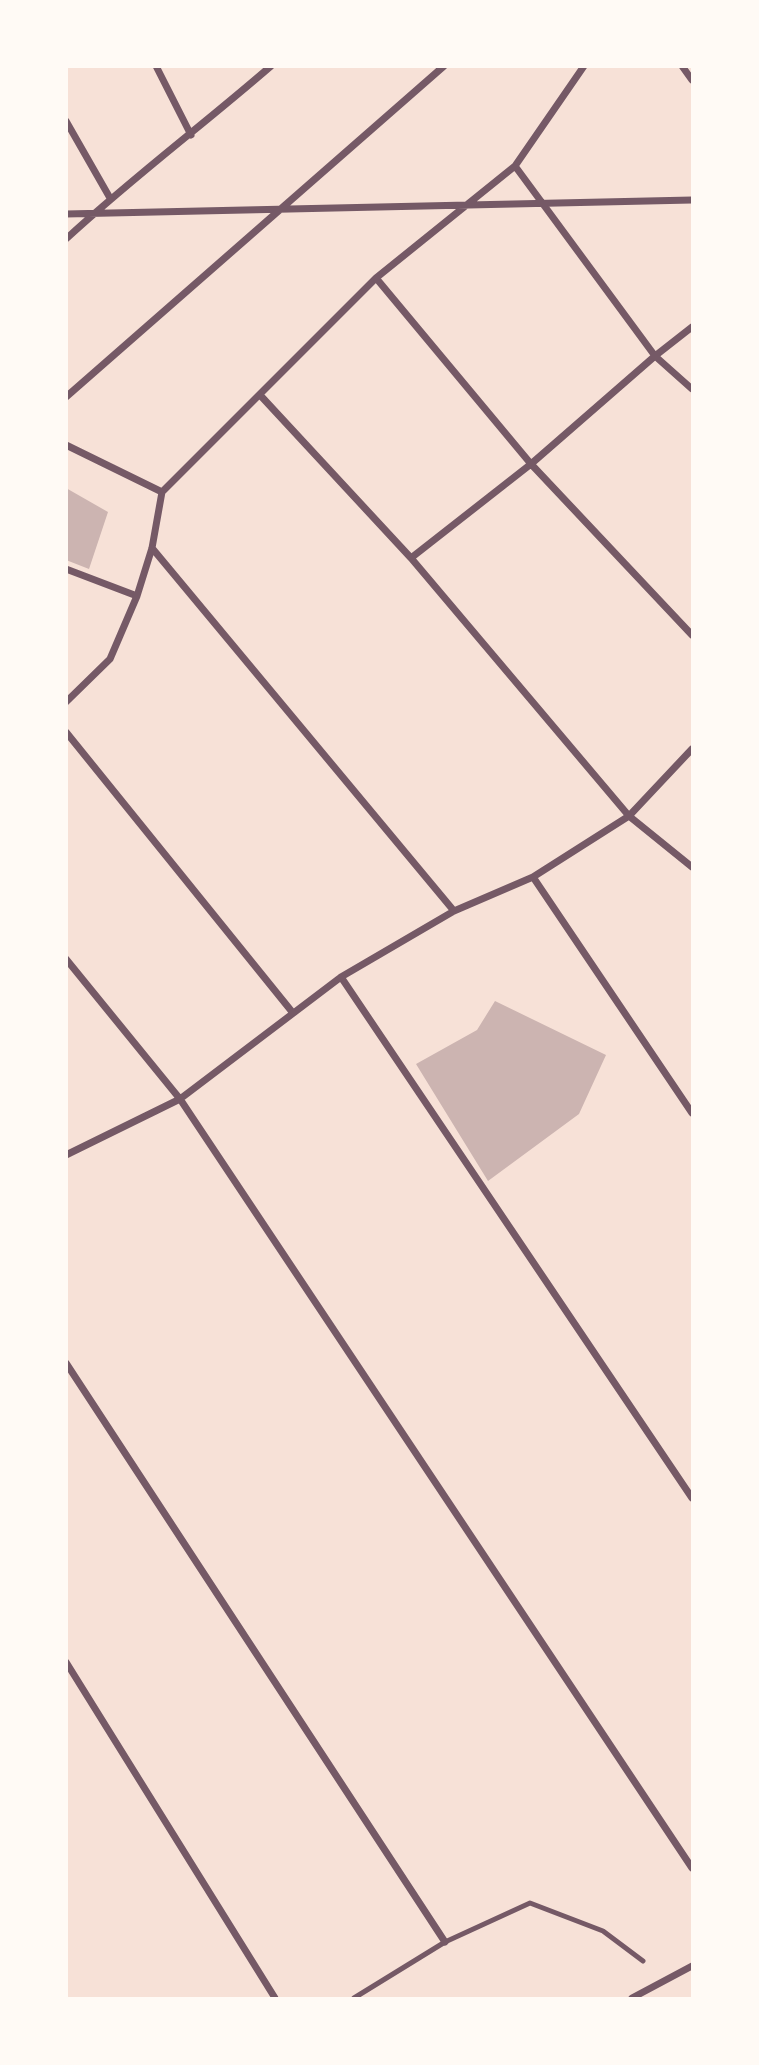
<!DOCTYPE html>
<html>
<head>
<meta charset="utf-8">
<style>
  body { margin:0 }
  #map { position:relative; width:759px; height:2065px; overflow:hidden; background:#f7e1d7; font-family:"Alegreya Sans",sans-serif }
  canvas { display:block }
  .frame { position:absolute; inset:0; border:68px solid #fffaf5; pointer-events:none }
</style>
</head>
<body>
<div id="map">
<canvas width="759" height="2065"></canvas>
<div class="frame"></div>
</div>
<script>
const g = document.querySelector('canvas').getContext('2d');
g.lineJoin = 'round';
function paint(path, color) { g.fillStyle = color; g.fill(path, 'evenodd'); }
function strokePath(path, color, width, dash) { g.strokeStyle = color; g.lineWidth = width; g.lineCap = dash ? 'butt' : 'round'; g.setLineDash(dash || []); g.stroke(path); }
const building = new Path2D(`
  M66,488L108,512L89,569L66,560Z
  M495,1001L606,1055L579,1114L488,1181L416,1064L477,1030Z`);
const service = new Path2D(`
  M354,1998L445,1942L530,1903L603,1931L643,1961`);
const minor = new Path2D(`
  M156,66L191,135
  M682,66L692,80
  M66,121L110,198
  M515,166L655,356L692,389
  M66,214L692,200
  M66,239C132,178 203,125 271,66
  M376,278L531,464L692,635
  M260,395L411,558L629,816L692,867
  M66,397L444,66
  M66,445L162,492
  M152,548L454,911
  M411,558L531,464L655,356L692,327
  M66,569L137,596
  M66,702L110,659L137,596L152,548L162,492L376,278L515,166L584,66
  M66,732L293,1013
  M533,877L692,1113
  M66,959L180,1099L692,1868
  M341,977L692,1498
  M66,1155L180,1099L341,977L454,911L533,877L629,816L692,749
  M66,1363L445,1942
  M66,1662L275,1998
  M632,1998L692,1966`);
paint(building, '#ccb4b1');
strokePath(service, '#755966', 5);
strokePath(minor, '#755966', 7);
</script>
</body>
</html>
